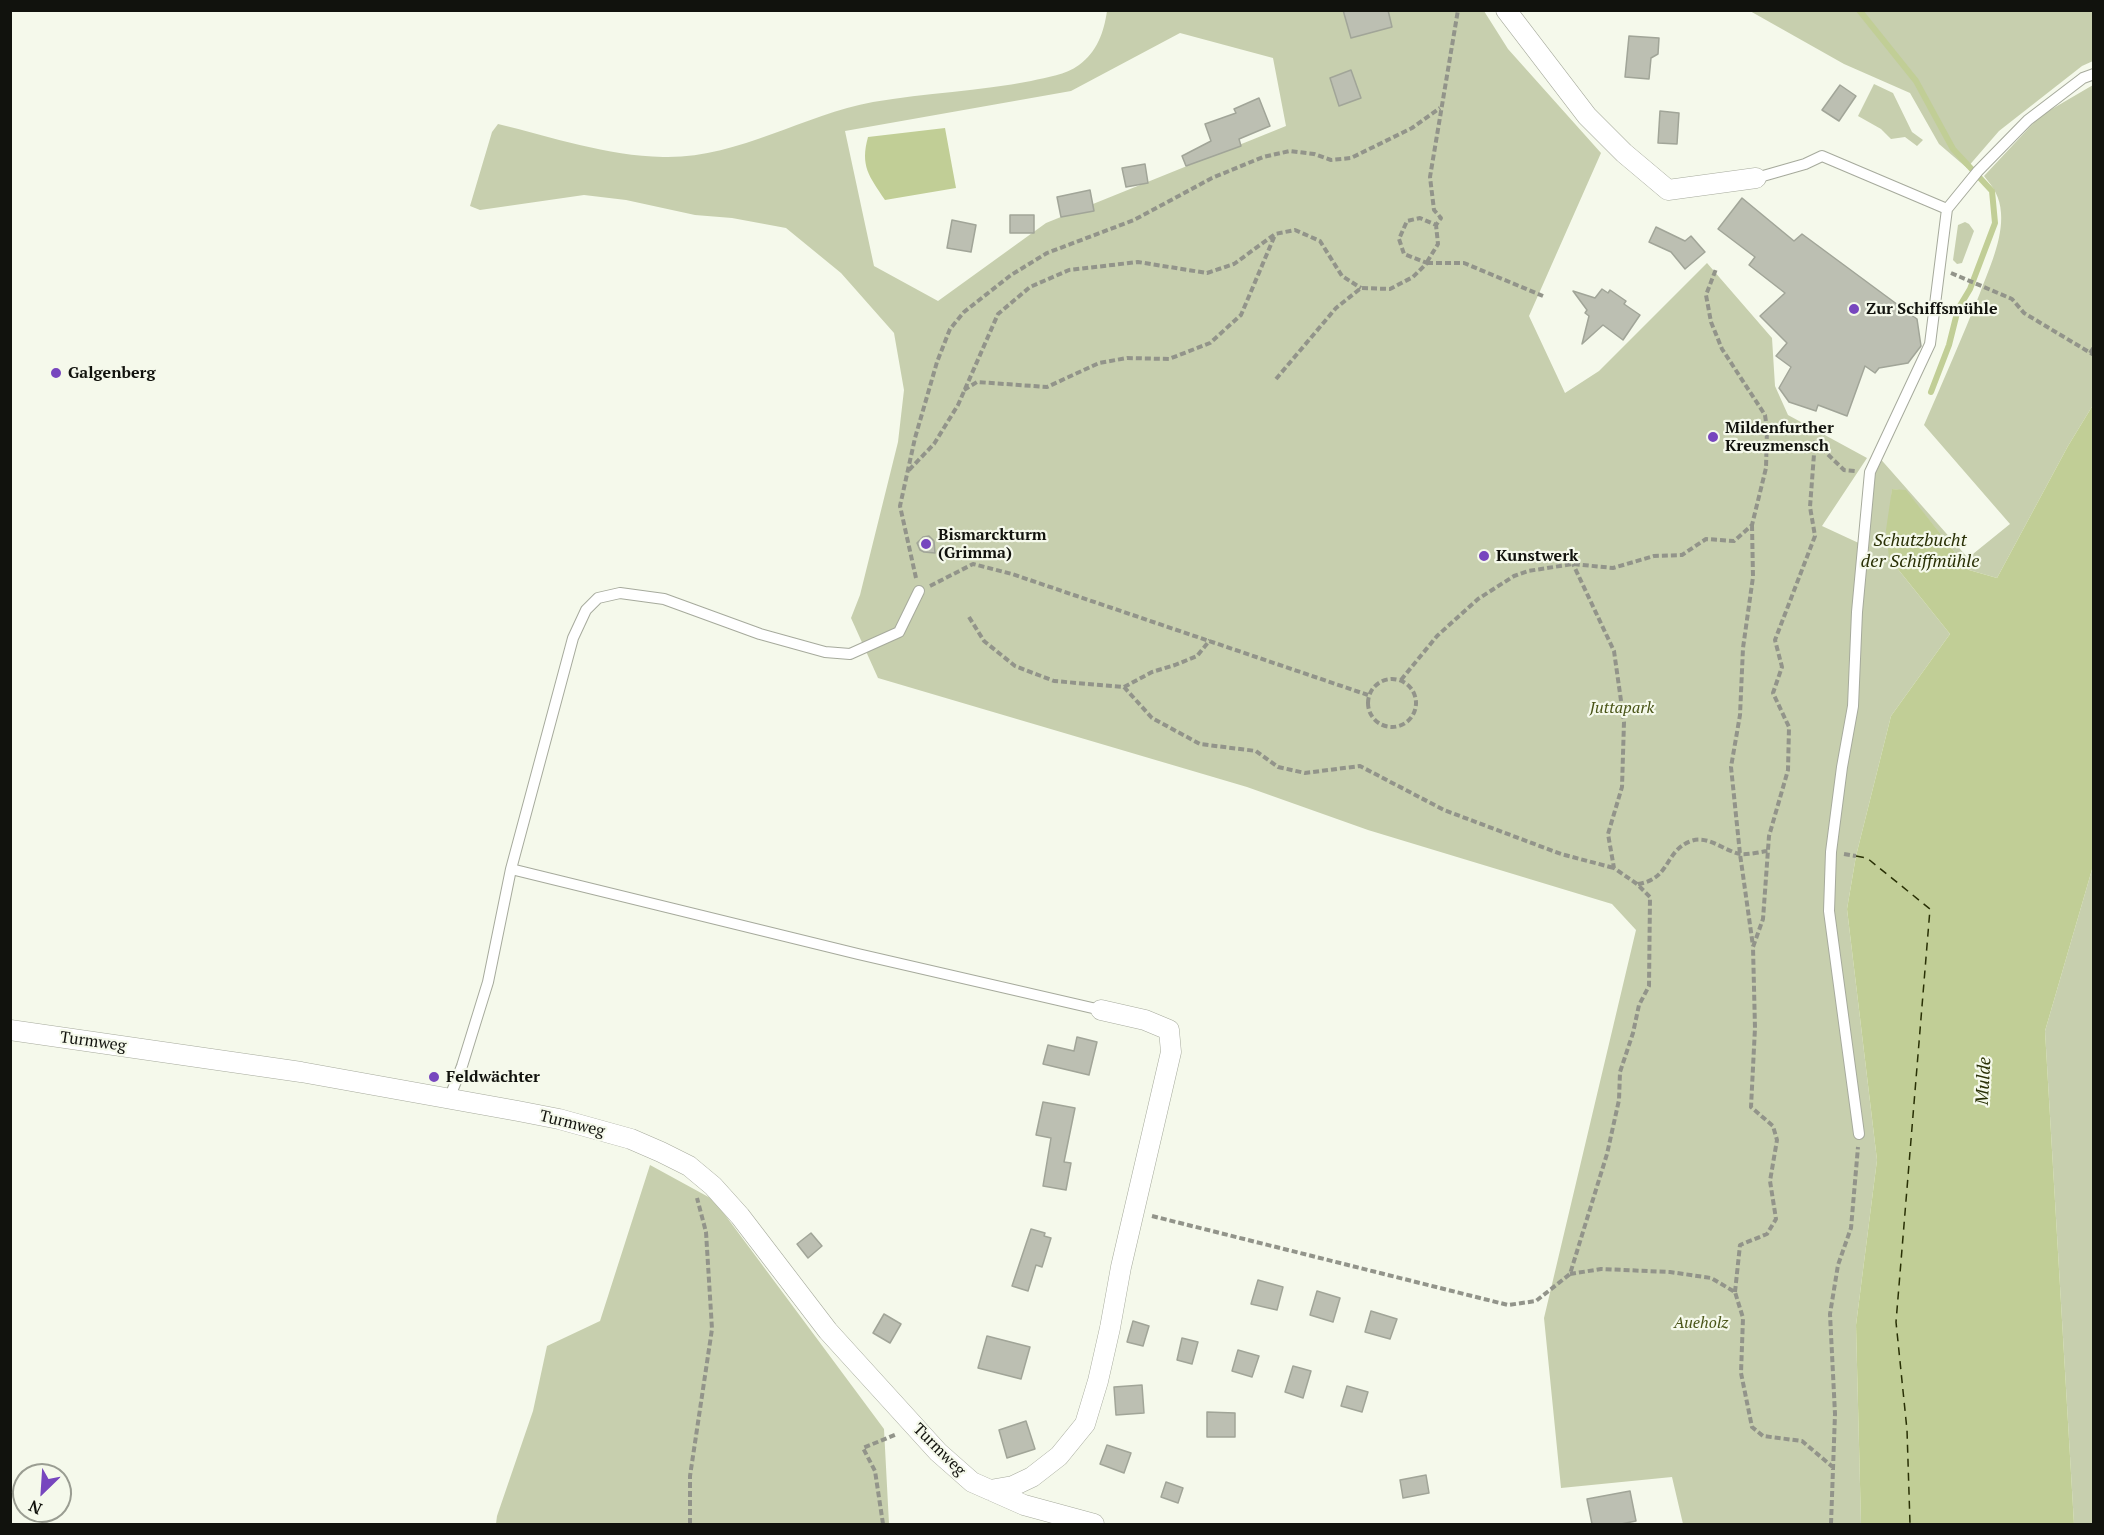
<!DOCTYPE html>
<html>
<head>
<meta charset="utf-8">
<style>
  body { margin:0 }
  #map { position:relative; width:2104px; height:1535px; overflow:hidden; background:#f5f9eb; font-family:"PT Serif",serif }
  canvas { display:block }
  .frame { position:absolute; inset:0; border:12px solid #11120d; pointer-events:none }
  .north { position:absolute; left:12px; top:1463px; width:60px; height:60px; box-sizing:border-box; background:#f5f9eb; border:2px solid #9a9d92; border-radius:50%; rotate:205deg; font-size:16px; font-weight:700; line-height:24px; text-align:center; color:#11120d }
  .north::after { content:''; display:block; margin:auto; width:21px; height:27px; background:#7746be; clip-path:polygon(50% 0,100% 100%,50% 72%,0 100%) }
</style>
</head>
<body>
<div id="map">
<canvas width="2104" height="1535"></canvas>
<div class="frame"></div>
<div class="north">N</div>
</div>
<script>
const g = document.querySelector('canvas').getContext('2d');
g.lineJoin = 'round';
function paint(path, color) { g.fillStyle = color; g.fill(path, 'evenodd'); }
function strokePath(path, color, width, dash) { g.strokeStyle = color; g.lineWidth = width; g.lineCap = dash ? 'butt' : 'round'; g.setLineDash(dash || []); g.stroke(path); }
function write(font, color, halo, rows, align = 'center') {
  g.font = font + ' "PT Serif",serif'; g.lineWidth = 4.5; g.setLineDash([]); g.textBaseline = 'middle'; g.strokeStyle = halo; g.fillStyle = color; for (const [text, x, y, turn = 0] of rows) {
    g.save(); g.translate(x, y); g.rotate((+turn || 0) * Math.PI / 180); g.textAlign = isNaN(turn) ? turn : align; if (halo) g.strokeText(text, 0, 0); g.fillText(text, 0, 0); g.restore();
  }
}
const green = new Path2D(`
  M1107,11H1484L1508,49L1601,153L1529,316L1565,393L1599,371L1707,263L1772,338L1775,386L1788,415L1867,458L1822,526L1863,545L1877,455L1968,558L2010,524L1924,425C1943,381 1962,338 1980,293C1989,269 2003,239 2001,213C2000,197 1994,188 1984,176L2040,116L2093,85V405L2068,446L1997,578L1969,570L1906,491L1892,489L1889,558L1950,634L1891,716L1856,856L1847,909L1877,1160L1856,1325L1861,1524H1683L1672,1477L1561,1488L1544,1318L1636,930L1612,904L1368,830L1247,787L878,678L851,618L860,595L898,442L904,390L894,333L841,273L786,228L732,218L695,215L626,200L584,195L480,210L470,206L492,132L498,124C552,137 607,156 663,157C737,159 802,115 873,102C926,93 979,91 1031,81C1048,77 1065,75 1079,65C1097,52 1104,32 1107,11ZM1180,33L1273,58L1286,126L1046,223L938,301L874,266L845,131L1071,91Z
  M1750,11H2093V61L2082,66L1999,131L1967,168L1939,144L1910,93L1844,64Z
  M1874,84L1893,93L1912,132L1923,140L1917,146L1905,137L1891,139L1881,129L1858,116Z
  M1965,222L1969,224L1974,231L1962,263L1957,264L1953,260L1958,225Z
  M2093,866V1524H2074L2045,1031Z
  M650,1165L714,1200L884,1429L889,1524H496L497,1516L533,1411L547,1346L600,1321Z`);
const water = new Path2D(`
  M945,128L956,188L885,200C869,176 860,166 868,137Z
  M2093,405V866L2045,1031L2074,1524H1861L1856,1325L1877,1160L1847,909L1856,856L1891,716L1950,634L1889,558L1886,530L1892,489L1906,490L1969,570L1997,578L2068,446Z`);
const stream = new Path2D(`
  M1859,10L1916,81L1953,149L1992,191L1995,223L1970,289L1958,309L1949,345L1931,392`);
const ferry = new Path2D(`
  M1856,856L1867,858L1930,909L1896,1322L1907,1430L1910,1524`);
const building = new Path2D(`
  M1343,10H1388L1392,27L1351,38Z
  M1629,36L1659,38L1658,54L1651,58L1649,79L1625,77Z
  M1351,70L1361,98L1339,106L1330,78Z
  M1840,85L1856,96L1839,121L1822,110Z
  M1259,98L1270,126L1239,139L1241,146L1186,166L1182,156L1211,141L1205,124L1236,113L1234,109Z
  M1660,111L1679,113L1677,144L1658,143Z
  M1145,164L1148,183L1126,187L1122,168Z
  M1090,190L1094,211L1061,217L1057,197Z
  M1742,198L1794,241L1802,234L1917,319L1921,346L1908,363L1879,368L1875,373L1865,366L1847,416L1818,405L1816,411L1789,402L1779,388L1791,367L1776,356L1787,343L1760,316L1785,293L1749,265L1755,257L1718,229Z
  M1010,215H1034V233H1010Z
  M952,220L976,225L971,252L947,248Z
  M1656,227L1685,241L1691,236L1705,252L1685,269L1671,252L1649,242Z
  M1602,289L1608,293L1610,290L1626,301L1624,304L1640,315L1623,340L1603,325L1582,344L1589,316L1585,313L1587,310L1573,291L1595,298Z
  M929,536L934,541L935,553L924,552L920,550L917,543L923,537Z
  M1077,1037L1097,1042L1089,1075L1043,1064L1048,1045L1074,1051Z
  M1043,1102L1075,1108L1064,1162L1071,1163L1066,1190L1043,1186L1051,1138L1036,1135Z
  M1031,1229L1045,1233L1044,1236L1051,1238L1042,1267L1036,1265L1028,1291L1012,1286Z
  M811,1233L822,1246L808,1258L797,1244Z
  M1258,1280L1283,1287L1277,1310L1251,1304Z
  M1317,1291L1340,1298L1333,1322L1310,1315Z
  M1371,1311L1397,1319L1390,1339L1365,1332Z
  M884,1314L901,1324L890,1343L873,1333Z
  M1133,1321L1149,1326L1143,1346L1127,1342Z
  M987,1336L1030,1347L1021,1379L978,1368Z
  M1182,1338L1198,1342L1192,1364L1177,1360Z
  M1238,1350L1259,1356L1252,1377L1232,1371Z
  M1293,1366L1311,1371L1303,1398L1285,1392Z
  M1142,1385L1144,1413L1116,1415L1114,1387Z
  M1347,1386L1368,1392L1362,1412L1341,1406Z
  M1207,1412L1235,1413V1437H1207Z
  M1026,1421L1035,1449L1007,1458L999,1430Z
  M1107,1445L1131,1453L1124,1473L1100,1464Z
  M1426,1475L1429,1493L1403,1498L1400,1480Z
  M1166,1482L1183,1488L1178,1503L1161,1497Z
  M1630,1491L1636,1521L1621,1524H1592L1587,1499Z`);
const path = new Path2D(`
  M1427,262L1438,244L1436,225
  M1427,263H1464L1543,296
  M1951,273L2012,299L2024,313L2094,355
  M2090,353L2094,347
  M1276,379L1336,308L1361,288L1390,289L1413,277L1427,263L1404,254L1399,239L1407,221L1420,218L1436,225L1441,218L1434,210L1430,177L1458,10
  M964,390L977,382L1047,387L1099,363L1127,358L1169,359L1210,343L1241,315L1275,235
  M1815,442L1844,470L1856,471
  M909,470L934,444L958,405L998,314L1030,287L1069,270L1138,262L1207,273L1234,264L1275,234L1295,230L1320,241L1342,276L1361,288
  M1752,525L1753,577L1743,648L1740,715L1731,767L1740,854L1753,946
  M916,578L900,506L915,438L937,362L950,329L964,312L1011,275L1047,253L1134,220L1212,178L1263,157L1290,151L1314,154L1331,160L1351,158L1412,128L1440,108
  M930,586L973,564L1012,574L1368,695
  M969,617L984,641L1015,666L1054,681L1124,687L1152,718L1200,744L1256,751L1278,767L1305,773L1360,766L1444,810L1561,854L1614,868
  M1368 703a24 24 0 1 1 48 0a24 24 0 1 1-48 0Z
  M1401,680L1437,636L1478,599L1514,576L1528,571L1573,564L1613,568L1654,556L1682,555L1706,539L1734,541L1752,525L1766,468L1767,429L1765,415L1722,349L1711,322L1706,295L1716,269
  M1124,687L1152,672L1175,665L1197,656L1210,640
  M1844,854L1856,856
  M1638,884C1671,879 1664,851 1691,841C1709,835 1722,850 1740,854C1748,855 1759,852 1768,851
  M1152,1216L1508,1305L1536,1301L1570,1274L1607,1154L1619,1100L1620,1072L1633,1033L1639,1005L1649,986L1650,897L1637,884L1614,868L1608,834L1622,787L1624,722L1614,651L1573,564
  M1570,1274L1601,1269L1670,1272L1711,1278L1735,1292L1743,1318L1741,1373L1752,1427L1763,1436L1802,1441L1834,1468
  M1735,1292L1740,1245L1767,1234L1776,1219L1770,1181L1777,1140L1773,1126L1751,1107L1755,1028L1753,947L1763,919L1769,836L1788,770L1789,727L1773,693L1782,667L1775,640L1815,536L1810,507L1815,441
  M690,1524V1476L712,1329L706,1232L697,1198
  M883,1524L875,1471L863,1448L897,1434
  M1831,1524L1835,1414L1830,1314L1838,1265L1851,1228L1858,1147`);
const service = new Path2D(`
  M1756,178L1805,164L1822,156L1947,209
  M511,869L858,954L1101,1010
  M449,1099L462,1066L488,982L511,869L573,638L586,610L598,598L620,593L664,599L760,634L825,652L850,654L899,632L919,591
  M1859,1134L1829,911L1831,852L1842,767L1853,706L1857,612L1870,472L1930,344L1947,209L1978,171L2028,120L2083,78L2094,74`);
const minor = new Path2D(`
  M1506,10L1587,116L1624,153L1668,190L1756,178
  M10,1030L301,1072L518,1111L559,1119L631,1139L661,1152L689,1166L713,1186L740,1216L828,1331L938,1452L972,1482L1024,1505L1094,1524
  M990,1490L1013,1486L1032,1477L1059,1456L1085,1424L1098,1381L1110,1328L1121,1267L1171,1052L1169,1030L1145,1020L1101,1010`);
const markers = [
  [1854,309,6,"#7746be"],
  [56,373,6,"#7746be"],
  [1713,437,6,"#7746be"],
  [926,544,6,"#7746be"],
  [1484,556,6,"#7746be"],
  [434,1077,6,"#7746be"]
];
const poiNames = [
  ["Zur Schiffsmühle",1866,309],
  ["Galgenberg",68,373],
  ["Mildenfurther",1725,428],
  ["Kreuzmensch",1725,446],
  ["Bismarckturm",938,535],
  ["(Grimma)",938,553],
  ["Kunstwerk",1496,556],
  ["Feldwächter",446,1077]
];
const parkNames = [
  ["Juttapark",1622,708],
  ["Aueholz",1701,1323]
];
const streetNames = [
  ["Turmweg",93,1042,8],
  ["Turmweg",572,1124,14],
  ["Turmweg",939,1450,45]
];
const waterNames = [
  ["Schutzbucht",1920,541],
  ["der Schiffmühle",1920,562],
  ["Mulde",1984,1081,-87]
];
paint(green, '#c7cfae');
paint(water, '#c1ce96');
strokePath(stream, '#c1ce96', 6);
strokePath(ferry, '#293005', 1.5, [8, 6]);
paint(building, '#bcbfb2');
strokePath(building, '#a1a598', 1.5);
strokePath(service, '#a6aa9c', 12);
strokePath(minor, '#a6aa9c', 21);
strokePath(path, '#92948a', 4, [6, 3]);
strokePath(service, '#fff', 10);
strokePath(minor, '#fff', 20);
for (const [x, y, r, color] of markers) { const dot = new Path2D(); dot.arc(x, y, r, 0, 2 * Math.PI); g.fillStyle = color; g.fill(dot); strokePath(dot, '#f5f9eb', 2); }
write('bold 16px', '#11120d', '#f5f9eb', poiNames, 'left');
write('italic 16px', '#495417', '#f5f9eb', parkNames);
write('16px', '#11120d', '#f5f9eb', streetNames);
write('italic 18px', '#293005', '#f5f9eb', waterNames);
</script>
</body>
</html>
